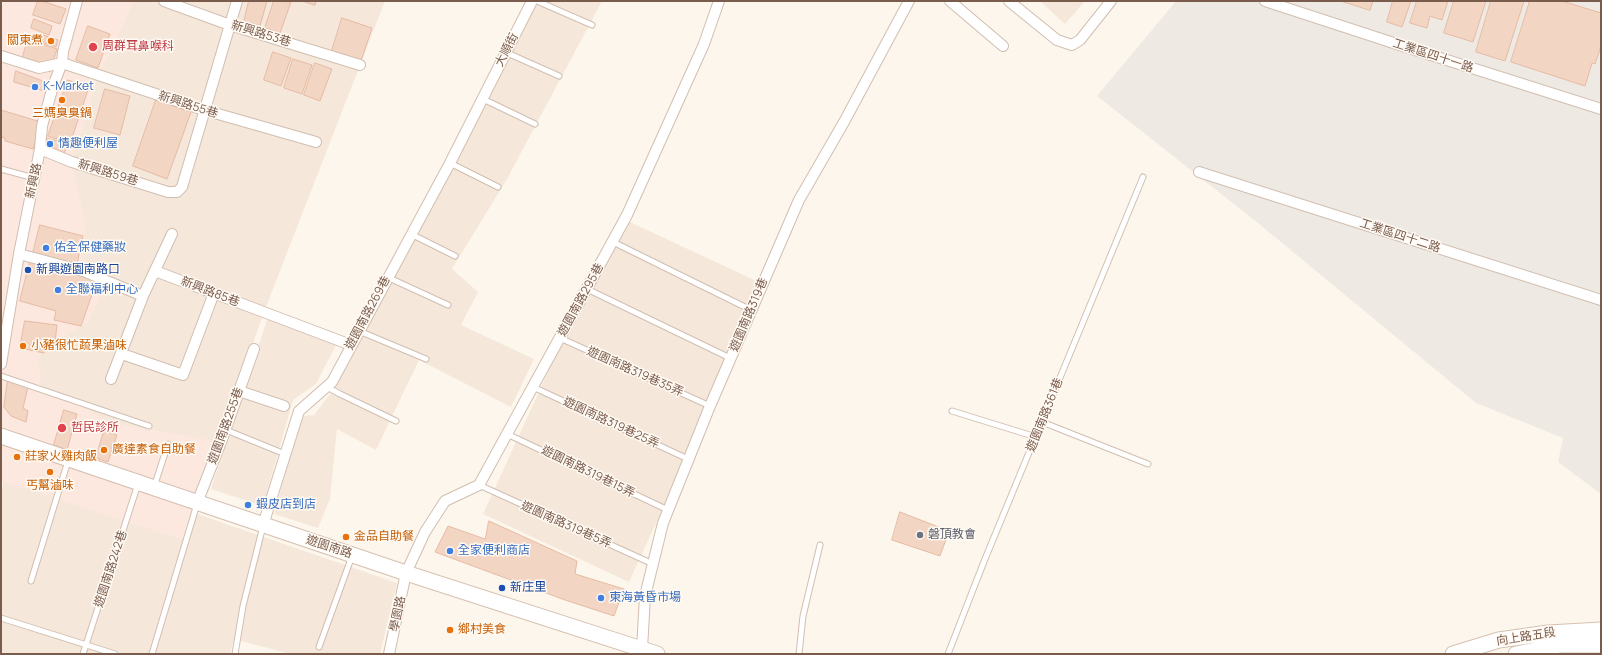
<!DOCTYPE html>
<html>
<head>
<meta charset="utf-8">
<style>
  body { margin:0 }
  #map { position:relative; width:1602px; height:655px; overflow:hidden; background:#fdf6ec; font-family:Manrope,sans-serif }
  canvas { display:block }
  .frame { position:absolute; inset:0; border:2px solid #7a5c4d; pointer-events:none }
</style>
</head>
<body>
<div id="map">
<canvas width="1602" height="655"></canvas>
<div class="frame"></div>
</div>
<script>
const g = document.querySelector('canvas').getContext('2d');
g.lineJoin = 'round';
function paint(path, color) { g.fillStyle = color; g.fill(path, 'evenodd'); }
function strokePath(path, color, width, dash) { g.strokeStyle = color; g.lineWidth = width; g.lineCap = dash ? 'butt' : 'round'; g.setLineDash(dash || []); g.stroke(path); }
function write(font, color, halo, rows, align = 'center') {
  g.font = font + ' Manrope,"Noto Sans TC",sans-serif'; g.lineWidth = 3; g.setLineDash([]); g.textBaseline = 'middle'; g.strokeStyle = halo; g.fillStyle = color; for (const [text, x, y, turn = 0] of rows) {
    g.save(); g.translate(x, y); g.rotate((+turn || 0) * Math.PI / 180); g.textAlign = isNaN(turn) ? turn : align; if (halo) g.strokeText(text, 0, 0); g.fillText(text, 0, 0); g.restore();
  }
}
const residential = new Path2D(`
  M81,1H385L264,312L204,485L1,403Z
  M535,1H602L507,179L452,269L478,292L461,325L534,359L511,407L419,360L376,450L337,429L330,499L318,528L274,514L301,416L314,415L336,386Z
  M1040,1H1085L1065,24Z
  M619,217L765,285L629,582L483,514Z
  M269,314L337,343L316,384L293,400L263,506L211,489Z
  M9,449L397,583L380,654H290L234,639L230,654H1V496Z`);
const commercial = new Path2D(`
  M3,1H134L99,75L72,162L85,224L82,258L109,277L88,322L42,349L38,362L42,392L75,403L105,420L118,424L220,442L187,541L1,481V10Z`);
const industrial = new Path2D(`
  M1176,1H1601V494L1558,462L1563,438L1476,403L1253,219L1097,96Z`);
const building = new Path2D(`
  M38,1H42L66,9L60,24L33,15Z
  M249,1H267L260,26L244,22Z
  M274,1L291,2L280,33L265,28Z
  M303,1H316L315,5Z
  M1341,1H1373L1370,10Z
  M1393,1H1411L1402,27L1387,22Z
  M1417,1H1448L1442,20L1430,16L1427,28L1410,23Z
  M1454,1H1486L1473,42L1444,33Z
  M1491,1H1524L1505,61L1476,52Z
  M1530,1H1562L1601,13V46L1595,64L1592,63L1585,86L1511,62Z
  M342,18L372,28L360,64L331,54Z
  M34,19L52,26L49,35L31,28Z
  M88,26L110,34L98,68L76,60Z
  M43,35L58,40L56,47L41,42Z
  M28,39L57,49L50,72L21,63Z
  M273,52L291,58L281,86L264,80Z
  M293,59L312,65L302,94L284,88Z
  M315,63L332,69L320,101L304,95Z
  M16,71L43,81L49,85L51,93L14,82Z
  M68,80L89,87L70,144L48,136Z
  M105,89L130,96L120,135L94,128Z
  M156,100L191,112L167,179L133,166Z
  M1,110L41,122L33,149L5,141V138L1,137Z
  M47,138L67,144L64,154L45,148Z
  M40,225L83,236L77,264L33,253Z
  M30,262L97,280L81,326L54,320L56,311L20,301Z
  M25,321L57,325L54,351L46,349L44,353L20,348Z
  M8,380L28,387L23,408L28,411L26,422L11,416L4,407Z
  M64,410L77,414L67,450L54,445Z
  M104,431L117,435L108,462L96,458Z
  M900,512L949,531L940,556L892,540Z
  M489,521L577,561L575,574L624,589L614,616L565,600L435,552L448,526L485,539Z`);
const lane = new Path2D(`
  M537,1L592,25
  M505,52L559,76
  M483,99L535,124
  M450,163L498,187
  M1,169L34,178
  M411,234L455,256
  M613,242L751,310
  M387,277L448,305
  M587,289L730,358
  M359,331L426,359
  M560,338L710,406
  M1,376L149,426
  M327,387L340,394L396,421
  M533,387L688,459
  M952,411L1036,437
  M1042,422L1148,464
  M226,430L285,454
  M507,434L668,510
  M479,485L653,564
  M154,487L168,444
  M31,581L68,461
  M1,618L115,654
  M319,647L352,556
  M83,654L138,484
  M152,654L197,504
  M235,654L243,606L263,526
  M799,654L803,616L820,545
  M948,654L985,559L1143,177`);
const street = new Path2D(`
  M164,1L230,25L360,65
  M950,1L1003,46
  M1009,1L1057,40L1072,45L1080,40L1111,1
  M1265,1L1412,49L1601,109
  M1,56L39,68L62,63L204,110L316,142
  M40,149L72,162L168,192H177L182,187L237,1
  M1199,172L1601,300
  M19,254L83,271L143,296
  M155,271L351,345
  M122,354L183,375L214,293
  M1,364L19,254L40,149L42,126L53,86L62,63L63,52L77,1
  M111,379L143,296L172,234
  M239,391L284,406
  M197,503L221,442L254,349
  M263,525L299,411L332,382L450,163L532,1
  M642,649L645,596L663,523L710,406L799,200L844,122L909,1
  M389,654L406,573L425,532L445,501L479,485L627,215L704,44L719,1`);
const secondary = new Path2D(`
  M1,436L406,573L657,654
  M1453,654L1499,640L1548,633L1601,630
  M1516,654L1560,645H1601`);
const markers = [
  [51,41,4,"#e8710a"],
  [93,47,5,"#e0444e"],
  [35,87,4,"#3f7fe0"],
  [62,100,4,"#e8710a"],
  [50,144,4,"#3f7fe0"],
  [46,248,4,"#3f7fe0"],
  [28,270,4,"#1a4fb4"],
  [58,290,4,"#3f7fe0"],
  [23,346,4,"#e8710a"],
  [62,428,5,"#e0444e"],
  [104,450,4,"#e8710a"],
  [17,457,4,"#e8710a"],
  [50,472,4,"#e8710a"],
  [248,505,4,"#3f7fe0"],
  [920,535,4,"#6b7280"],
  [346,537,4,"#e8710a"],
  [450,551,4,"#3f7fe0"],
  [502,588,4,"#1a4fb4"],
  [601,598,4,"#3f7fe0"],
  [450,630,4,"#e8710a"]
];
const streetNames = [
  ["新興路53巷",261,34,17],
  ["大順街",507,50,-63],
  ["工業區四十一路",1433,56,18],
  ["新興路55巷",188,105,18],
  ["新興路59巷",108,173,17],
  ["新興路",34,181,-78],
  ["工業區四十二路",1400,236,18],
  ["新興路85巷",210,292,21],
  ["遊園南路295巷",581,300,-61],
  ["遊園南路269巷",368,313,-62],
  ["遊園南路319巷",749,315,-67],
  ["遊園南路319巷35弄",635,372,24],
  ["遊園南路361巷",1045,415,-68],
  ["遊園南路319巷25弄",611,423,25],
  ["遊園南路255巷",226,426,-70],
  ["遊園南路319巷15弄",588,472,26],
  ["遊園南路319巷5弄",566,525,24],
  ["遊園南路",329,547,18],
  ["遊園南路242巷",111,569,-72],
  ["學園路",398,614,-78],
  ["向上路五段",1526,637,-9]
];
const foodNames = [
  ["關東煮",43,41,"right"],
  ["三媽臭臭鍋",62,114,"center"],
  ["小豬很忙蔬果滷味",31,346],
  ["廣達素食自助餐",112,450],
  ["莊家火雞肉飯",25,457],
  ["丐幫滷味",50,486,"center"],
  ["金品自助餐",354,537],
  ["鄉村美食",458,630]
];
const healthNames = [
  ["周群耳鼻喉科",102,47],
  ["哲民診所",71,428]
];
const shopNames = [
  ["K-Market",43,87],
  ["情趣便利屋",58,144],
  ["佑全保健藥妝",54,248],
  ["全聯福利中心",66,290],
  ["蝦皮店到店",256,505],
  ["全家便利商店",458,551],
  ["東海黃昏市場",609,598]
];
const transitNames = [
  ["新興遊園南路口",36,270],
  ["新庄里",510,588]
];
const worshipNames = [
  ["磐頂教會",928,535]
];
paint(residential, '#f5e8da');
paint(commercial, '#fde8e0');
paint(industrial, '#efe9e4');
paint(building, '#f3d5c3');
strokePath(building, '#e6bba3', 1);
strokePath(lane, '#d1beb0', 7);
strokePath(street, '#d1beb0', 12);
strokePath(secondary, '#d6c0b0', 17);
strokePath(lane, '#fff', 5);
strokePath(street, '#fff', 10);
strokePath(secondary, '#fff', 15);
for (const [x, y, r, color] of markers) { const dot = new Path2D(); dot.arc(x, y, r, 0, 2 * Math.PI); g.fillStyle = color; g.fill(dot); strokePath(dot, '#fffaf3', 1.5); }
write('12px', '#7a5c4d', '#fffaf3', streetNames);
write('12px', '#c56008', '#fffaf3', foodNames, 'left');
write('12px', '#be3a42', '#fffaf3', healthNames, 'left');
write('12px', '#366cbe', '#fffaf3', shopNames, 'left');
write('12px', '#164399', '#fffaf3', transitNames, 'left');
write('12px', '#5b616d', '#fffaf3', worshipNames, 'left');
</script>
</body>
</html>
